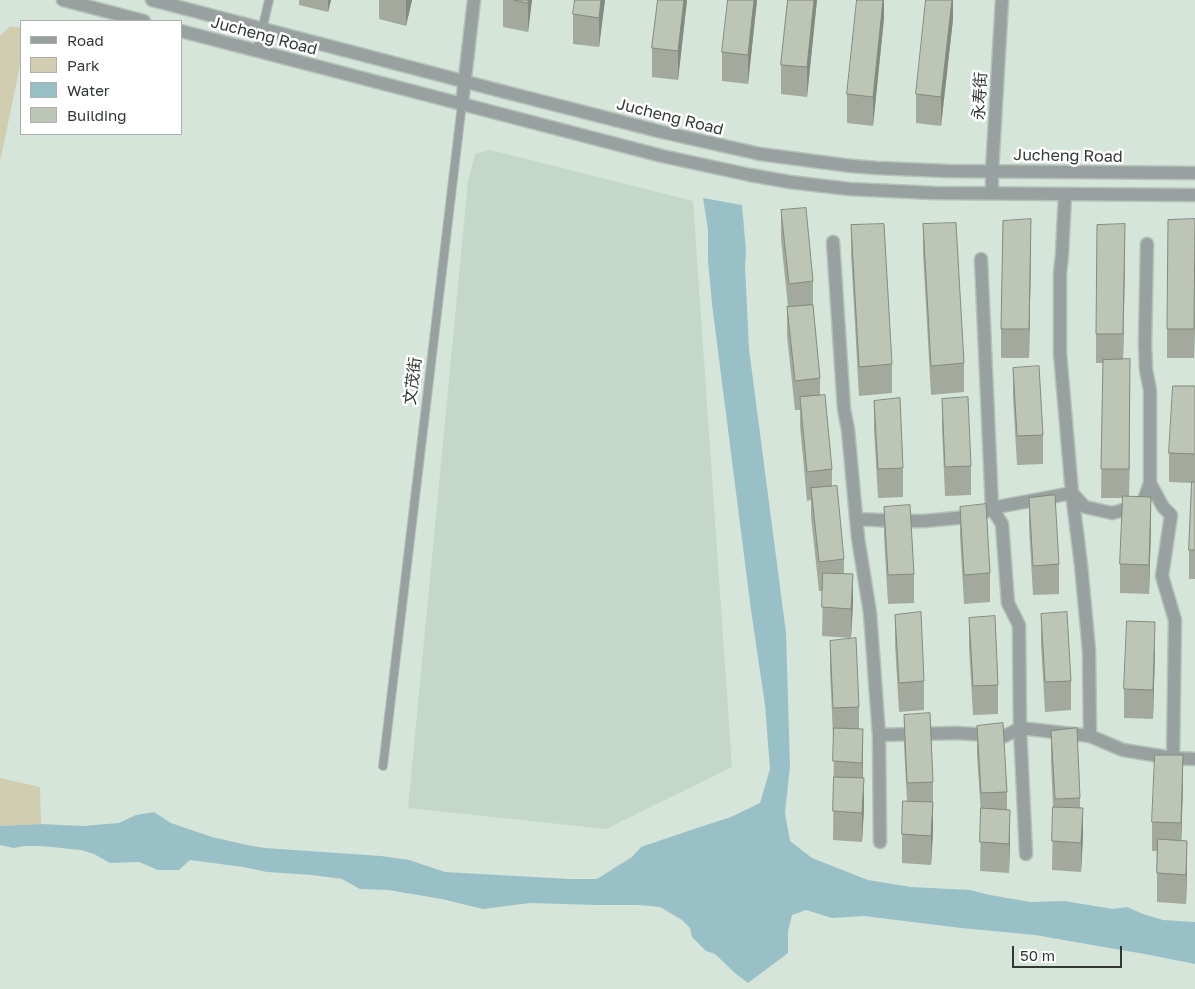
<!DOCTYPE html>
<html>
<head>
<meta charset="utf-8">
<style>
  body { margin:0 }
  #map { position:relative; width:1195px; height:989px; overflow:hidden; background:#d5e5da; font-family:"Golos Text",sans-serif }
  canvas { display:block }
  .legend { position:absolute; left:20px; top:20px; width:162px; height:115px; box-sizing:border-box; background:#fff; border:1px solid #adafae; margin:0; padding:6px 9px; list-style:none; font-size:15px; color:#323834 }
  .legend li { display:flex; align-items:center; gap:10px; height:25px }
  .legend b { width:25px; border:1px solid #adafae }
  .scale { position:absolute; left:1012px; top:946px; width:110px; height:22px; box-sizing:border-box; border:2px solid #323834; border-top:0; padding-left:6px; font-size:15px; line-height:18px; white-space:nowrap; color:#323834; -webkit-text-stroke:4px #fff; paint-order:stroke }
</style>
</head>
<body>
<div id="map">
<canvas width="1195" height="989"></canvas>
<ul class="legend">
<li><b style="height:6px;background:#98a19f"></b>Road</li>
<li><b style="height:14px;background:#d0cdb0"></b>Park</li>
<li><b style="height:14px;background:#9ac0c7"></b>Water</li>
<li><b style="height:14px;background:#bdc5b6"></b>Building</li>
</ul>
<div class="scale">50 m</div>
</div>
<script>
const g = document.querySelector('canvas').getContext('2d');
g.lineJoin = 'round';
function paint(path, color) { g.fillStyle = color; g.fill(path, 'evenodd'); }
function strokePath(path, color, width, dash) { g.strokeStyle = color; g.lineWidth = width; g.lineCap = dash ? 'butt' : 'round'; g.setLineDash(dash || []); g.stroke(path); }
function write(font, color, halo, rows, align = 'center') {
  g.font = font + ' "Golos Text","Noto Sans SC",sans-serif'; g.lineWidth = 5; g.setLineDash([]); g.textBaseline = 'middle'; g.strokeStyle = halo; g.fillStyle = color; for (const [text, x, y, turn = 0] of rows) {
    g.save(); g.translate(x, y); g.rotate((+turn || 0) * Math.PI / 180); g.textAlign = isNaN(turn) ? turn : align; if (halo) g.strokeText(text, 0, 0); g.fillText(text, 0, 0); g.restore();
  }
}
const built = new Path2D(`
  M490,150L693,201L732,767L606,829L408,808L468,181L475,154Z`);
const green = new Path2D(`
  M10,26L21,28V61L0,162V36Z
  M0,778L40,787L41,824L0,826Z`);
const water = new Path2D(`
  M703,198L742,205L746,251L745,265L749,349L786,633L790,766L785,813L790,841L812,858L868,880L911,887L970,890L990,895L1031,902L1064,901L1113,909L1127,907L1143,914L1163,920L1195,922V964L1150,955L1035,935L961,928L864,916L832,918L806,910L792,915L788,931V953L748,983L736,974L715,954L706,951L692,937L690,928L682,920L660,907L639,905H594L530,903L483,909L442,899L388,890L360,889L342,879L312,875L267,872L243,867L190,860L179,870H158L139,862L110,863L94,854L81,850L41,846H24L14,848L0,845V826L41,824L83,826L119,823L136,815L154,812L171,823L212,837L247,845L265,848L381,856L409,860L445,872L570,879H597L632,857L641,847L694,829L731,817L760,803L770,769L765,705L751,610L712,304L708,261V230Z`);
const service = new Path2D(`
  M257,51L269,0
  M383,766L462,104`);
const minor = new Path2D(`
  M462,104L474,0
  M992,193V171L1002,0
  M1065,194L1062,255L1060,273V353L1072,493L1081,565L1089,651L1090,736L1123,750L1173,758L1195,759
  M833,242L844,409L848,430L858,538L870,613L879,735L880,842
  M1147,244L1145,344L1146,370L1150,390V483L1163,507L1171,515L1162,576L1175,620L1173,758
  M981,259L992,508L1002,524L1008,603L1019,625L1020,728L1026,854
  M856,519L898,521H924L978,516L992,508L1072,493L1085,507L1112,513L1142,505L1150,483
  M879,735L957,733L1005,736L1020,728L1090,736`);
const tertiary = new Path2D(`
  M63,0L144,21
  M152,0L505,92L662,132L760,154L851,166L877,168L947,171L1195,173
  M181,31L662,156L750,175L790,182L849,189L934,193L1195,195`);
const wall = new Path2D(`
  M299,0H331L328,12L299,5Z
  M379,0H412L406,26L379,19Z
  M503,0H532L528,32L503,27Z
  M605,0L599,47L573,44V14Z
  M658,0H687L678,80L652,77V48Z
  M757,0L748,84L722,81V52Z
  M788,0H817L807,97L781,94V65Z
  M884,0V18L873,126L847,123V94Z
  M953,0V19L941,126L916,123V94Z
  M781,210L813,281V311L820,378V396L832,469V486L844,559V574L853,603L851,638L822,636L823,591H819L811,517V500L807,501L800,426V410H795L787,336V307H788L781,239Z
  M1195,219L1194,358H1167V329Z
  M923,224L964,363V392L931,395L923,253Z
  M851,225L892,364V393L859,396L851,254Z
  M1031,248L1029,358H1001V329Z
  M1125,253L1123,359L1130,388L1129,496L1151,526L1149,594L1120,593V564L1123,498H1101L1103,363H1096V334Z
  M1013,368L1043,435V464L1017,465L1013,397Z
  M1195,386V579H1189V550L1192,483L1169,482V453Z
  M942,399L971,466V495L945,496L942,428Z
  M874,401L903,468V497L878,498L874,430Z
  M1029,498L1059,564V594L1033,595L1029,527Z
  M884,507L914,574V603L888,604L884,536Z
  M960,507L990,573V602L964,604L960,536Z
  M1041,614L1071,681V710L1045,712L1041,644Z
  M895,615L924,681V710L899,712L895,644Z
  M969,618L998,685V714L973,715L969,647Z
  M830,641L859,707V729L863,758V778L864,808L862,842L833,840L834,737H833L830,670Z
  M1155,651L1153,719L1124,718V689Z
  M904,715L933,782V831L931,865L902,863V834L907,801L904,745Z
  M977,726L1007,792V809L1010,839L1009,873L980,871L981,815L977,755Z
  M1051,731L1080,798V808L1083,837L1081,872L1052,870L1053,807L1051,760Z
  M1183,784L1181,840L1187,870L1186,904L1157,902V851H1152V822Z`);
const shadedWall = new Path2D(`
  M328,0H331L328,12Z
  M406,0H412L406,26Z
  M528,0H532L528,32Z
  M601,0H605L599,47V18Z
  M684,0H687L678,80V51Z
  M754,0H757L748,84V55Z
  M814,0H817L807,97V67Z
  M883,0H884V18L873,126V97Z
  M952,0H953V19L941,126V97Z
  M1031,219V248L1029,358V329Z
  M1125,224V253L1123,363V334Z
  M1195,286V315L1194,358V329Z
  M1130,359V388L1129,498V469Z
  M1151,497V526L1149,594V565Z
  M853,574V603L851,638V609Z
  M1155,622V651L1153,719V690Z
  M863,729V758L862,792V763Z
  M1183,755V784L1181,852V823Z
  M864,778V808L862,842V813Z
  M933,802V831L931,865V836Z
  M1083,808V837L1081,872V843Z
  M1010,810V839L1009,873V844Z
  M1187,841V870L1186,904V875Z`);
const building = new Path2D(`
  M514,0H528V3Z
  M575,0H601L599,18L573,14Z
  M658,0H684L678,51L652,48Z
  M728,0H754L748,55L722,52Z
  M788,0H814L807,67L781,65Z
  M857,0H883L873,97L847,94Z
  M926,0H952L941,97L916,94Z
  M806,208L813,281L789,284L781,210Z
  M1031,219L1029,329H1001L1003,221Z
  M1195,219L1194,329H1167L1168,220Z
  M956,223L964,363L931,366L923,224Z
  M884,224L892,364L859,367L851,225Z
  M1125,224L1123,334H1096L1097,225Z
  M813,305L820,378L795,381L787,307Z
  M1130,359L1129,469H1101L1103,360Z
  M1039,366L1043,435L1017,436L1013,368Z
  M1173,386H1195V454L1169,453Z
  M825,395L832,469L807,472L800,397Z
  M968,397L971,466L945,467L942,399Z
  M900,398L903,468L878,469L874,401Z
  M1192,482H1195V550H1189Z
  M837,486L844,559L819,562L811,488Z
  M1055,495L1059,564L1033,566L1029,498Z
  M1123,496L1151,497L1149,565L1120,564Z
  M986,504L990,573L964,575L960,507Z
  M910,505L914,574L888,575L884,507Z
  M823,573L853,574L851,609L822,607Z
  M921,612L924,681L899,683L895,615Z
  M1067,612L1071,681L1045,682L1041,614Z
  M995,616L998,685L973,686L969,618Z
  M1127,621L1155,622L1153,690L1124,689Z
  M856,638L859,707L833,708L830,641Z
  M930,713L933,782L907,783L904,715Z
  M1003,723L1007,792L981,793L977,726Z
  M834,728L863,729L862,763L833,761Z
  M1077,728L1080,798L1055,799L1051,731Z
  M1155,755H1183L1181,823L1152,822Z
  M834,777L864,778L862,813L833,811Z
  M903,801L933,802L931,836L902,834Z
  M1053,807L1083,808L1081,843L1052,841Z
  M981,808L1010,810L1009,844L980,842Z
  M1158,839L1187,841L1186,875L1157,873Z`);
const streetNames = [
  ["Jucheng Road",264,36,15],
  ["永寿街",980,96,-87],
  ["Jucheng Road",670,117,14],
  ["Jucheng Road",1068,156,1],
  ["文茂街",413,381,-83]
];
paint(built, '#c3d8ca');
paint(green, '#d0cdb0');
paint(water, '#9ac0c7');
strokePath(service, '#b4c2b9', 10);
strokePath(minor, '#b4c2b9', 15);
strokePath(tertiary, '#b4c2b9', 15);
strokePath(service, '#98a19f', 8);
strokePath(minor, '#98a19f', 12);
strokePath(tertiary, '#98a19f', 12);
paint(wall, '#a3a99d');
paint(shadedWall, '#848a7f');
paint(building, '#bdc5b6');
strokePath(building, '#848a7f', 1);
write('16px', '#323834', '#fff', streetNames);
</script>
</body>
</html>
